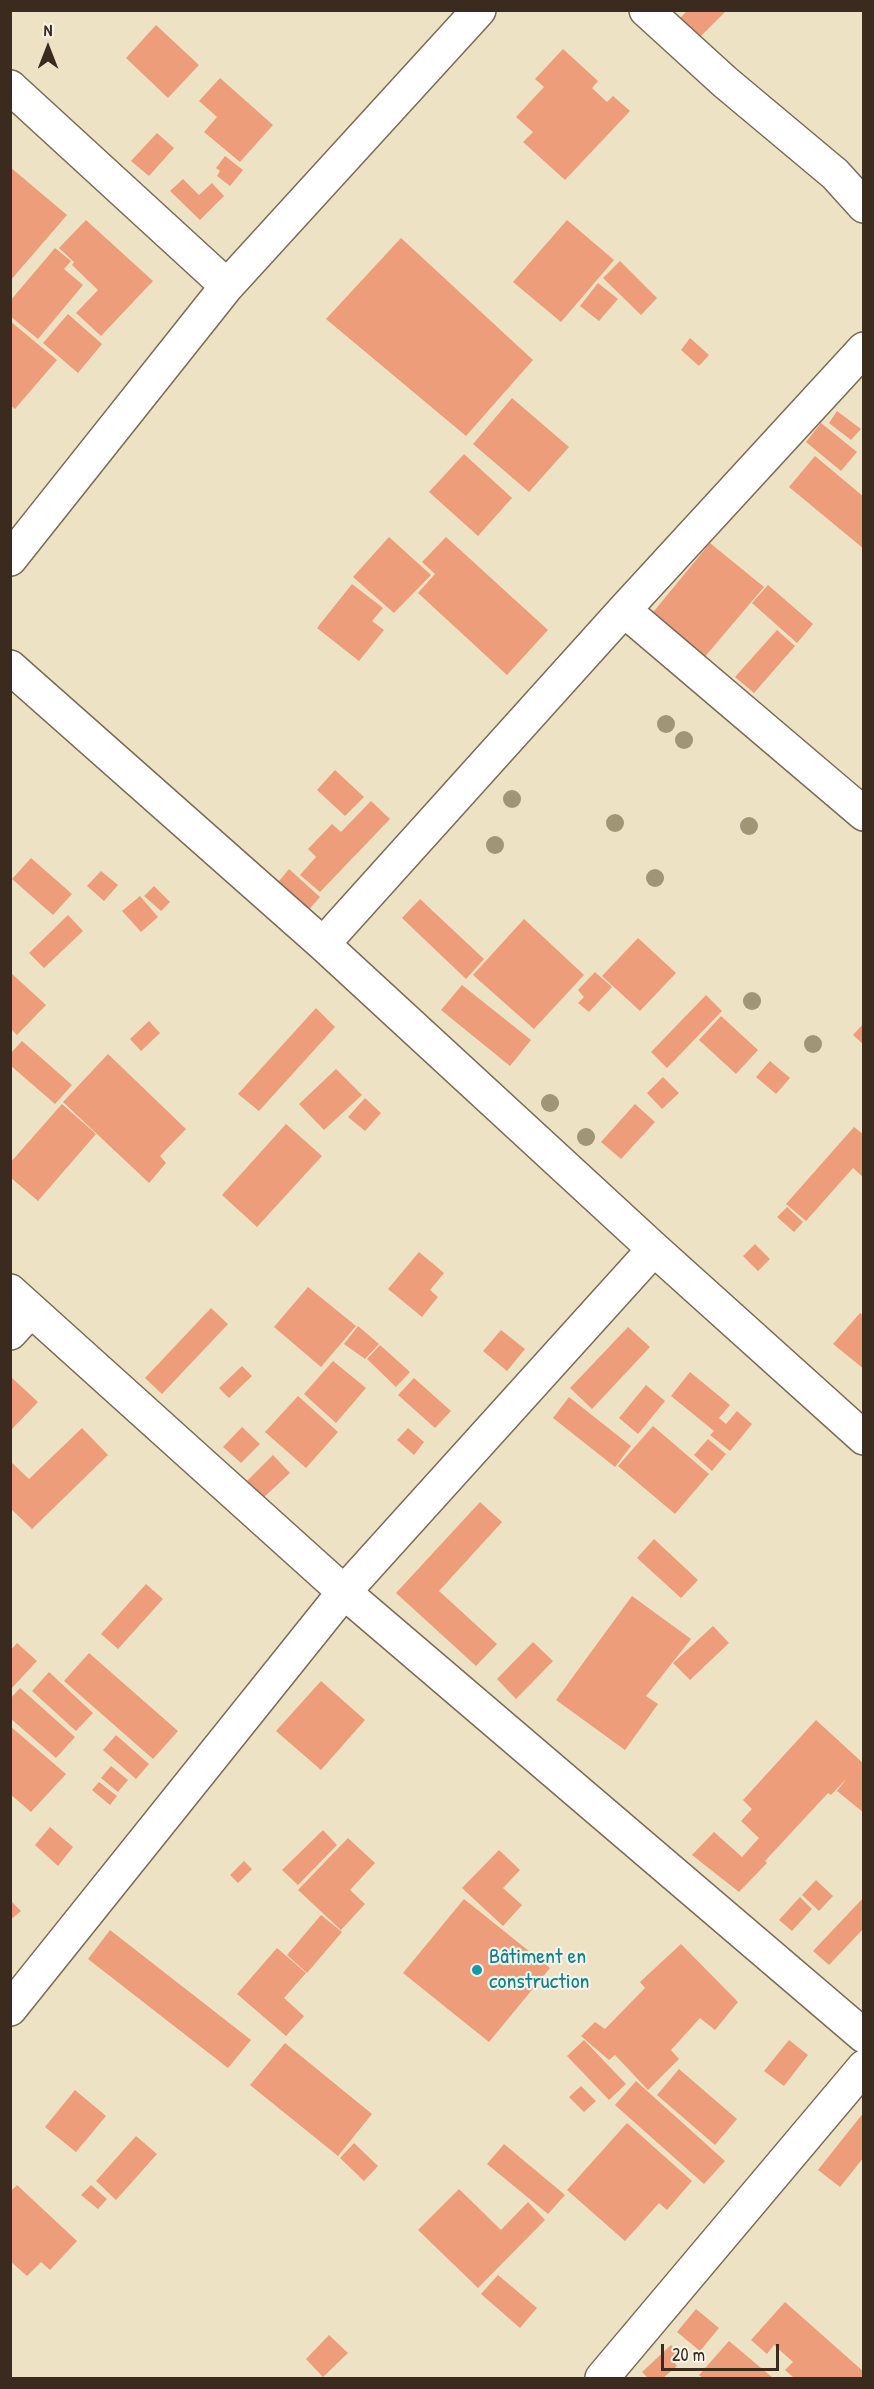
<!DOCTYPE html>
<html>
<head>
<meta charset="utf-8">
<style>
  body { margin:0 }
  #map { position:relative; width:874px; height:2389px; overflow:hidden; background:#eee2c4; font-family:"Patrick Hand",sans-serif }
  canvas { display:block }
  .frame { position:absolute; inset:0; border:12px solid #3b2a1e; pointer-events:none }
  .north { position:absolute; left:18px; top:18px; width:60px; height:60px; -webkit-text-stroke:4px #f7f3e8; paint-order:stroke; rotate:0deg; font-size:16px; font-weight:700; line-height:24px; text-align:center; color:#3b2a1e }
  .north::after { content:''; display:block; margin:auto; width:21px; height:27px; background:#3b2a1e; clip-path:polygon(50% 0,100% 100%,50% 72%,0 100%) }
  .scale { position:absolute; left:661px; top:2344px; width:118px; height:27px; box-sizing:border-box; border:3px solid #3b2a1e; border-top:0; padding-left:8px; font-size:18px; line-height:21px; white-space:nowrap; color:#3b2a1e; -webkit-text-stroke:4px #f7f3e8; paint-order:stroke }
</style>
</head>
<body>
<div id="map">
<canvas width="874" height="2389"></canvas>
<div class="frame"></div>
<div class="north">N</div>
<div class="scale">20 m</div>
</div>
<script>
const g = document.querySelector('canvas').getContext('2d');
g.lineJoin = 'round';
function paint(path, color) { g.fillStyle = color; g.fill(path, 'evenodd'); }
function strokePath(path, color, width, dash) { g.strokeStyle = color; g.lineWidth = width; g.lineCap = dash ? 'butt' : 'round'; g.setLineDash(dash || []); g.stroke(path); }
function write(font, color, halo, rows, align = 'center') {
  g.font = font + ' "Patrick Hand",sans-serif'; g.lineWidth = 4.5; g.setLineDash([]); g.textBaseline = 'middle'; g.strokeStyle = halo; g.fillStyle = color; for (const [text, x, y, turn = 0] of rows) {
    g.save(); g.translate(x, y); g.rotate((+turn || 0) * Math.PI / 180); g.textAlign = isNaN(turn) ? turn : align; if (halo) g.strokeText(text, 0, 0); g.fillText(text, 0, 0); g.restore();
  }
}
const building = new Path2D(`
  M688,10H727L693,44L673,25Z
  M156,25L199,65L168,98L126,58Z
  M563,49L598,81L592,88L607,102L613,96L630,111L565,180L523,142L533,132L516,117L544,87L535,79Z
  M220,78L273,125L240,162L204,132L217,117L199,101Z
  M157,133L174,148L149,176L131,161Z
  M225,156L243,170L230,186L217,176L220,171L216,168Z
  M10,167L67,215L10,281Z
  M183,179L199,195L212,183L224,196L200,220L170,191Z
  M86,220L153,281L101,336L76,313L98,290L72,265L74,262L59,248Z
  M567,220L614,260L561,322L513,282Z
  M401,238L533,360L466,436L326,319Z
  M55,248L71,261L64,269L83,285L38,339L10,316V301Z
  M620,261L657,298L641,315L603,278Z
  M598,283L618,299L599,321L580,306Z
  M68,314L102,344L78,373L43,343Z
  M10,321L57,360L15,409L10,405Z
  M690,338L709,355L699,366L681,350Z
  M512,398L569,447L529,492L473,444Z
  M837,411L861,429L851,440L829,423Z
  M821,423L857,452L841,471L806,442Z
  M464,454L512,498L478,536L429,492Z
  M815,456L864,497V549L789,487Z
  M389,537L431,575L394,613L353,577Z
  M446,537L548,630L507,675L418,593L435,574L422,562Z
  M710,543L764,587L703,659L650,616Z
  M352,584L383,608L372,621L384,630L359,661L317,628Z
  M768,585L813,624L797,643L752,603Z
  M777,630L795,646L754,693L735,677Z
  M335,770L364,797L345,816L317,790Z
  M371,801L390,819L320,892L300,875L316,857L308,849L332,824L341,832Z
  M31,858L72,894L53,915L12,879Z
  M289,869L320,897L306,913L275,886Z
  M101,871L118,885L104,901L87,886Z
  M154,886L170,902L161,911L144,896Z
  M140,896L158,917L141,932L122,911Z
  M420,899L484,959L466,979L402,918Z
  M68,915L83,931L44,968L29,953Z
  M524,919L584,975L534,1029L473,975Z
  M638,938L676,973L640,1011L602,976Z
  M10,972L46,1005L17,1035L10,1028Z
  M595,972L612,987L589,1012L578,1003L584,997L578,990Z
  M462,985L531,1040L510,1066L441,1010Z
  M706,995L722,1011L667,1068L651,1052Z
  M316,1008L335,1027L259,1111L238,1094Z
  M721,1016L758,1050L736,1074L699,1040Z
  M149,1021L160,1033L141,1051L130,1039Z
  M864,1023V1045L853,1035Z
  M22,1041L72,1085L55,1104L10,1065V1054Z
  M108,1054L186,1129L160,1156L166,1163L149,1183L63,1102Z
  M770,1061L790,1078L776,1094L756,1077Z
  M336,1069L362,1095L324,1130L299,1104Z
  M663,1077L679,1093L662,1109L647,1093Z
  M365,1098L381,1113L365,1131L348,1117Z
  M62,1104L96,1134L38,1201L10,1177V1163Z
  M635,1104L655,1122L621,1159L601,1142Z
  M286,1124L322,1156L257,1227L222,1195Z
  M854,1127L864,1135V1178L853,1168L806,1221L786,1204Z
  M787,1207L803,1222L794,1232L777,1217Z
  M755,1244L770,1259L758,1271L743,1256Z
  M419,1252L444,1273L430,1290L438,1297L422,1317L388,1289Z
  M308,1287L356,1326L321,1367L274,1327Z
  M211,1308L228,1324L162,1394L145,1378Z
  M860,1313L864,1316V1369L833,1344Z
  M358,1326L379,1344L365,1359L344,1344Z
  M628,1327L650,1347L592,1409L570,1388Z
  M501,1330L525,1349L507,1371L483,1351Z
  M380,1345L410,1372L396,1387L367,1359Z
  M333,1361L366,1388L336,1423L304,1394Z
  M242,1366L252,1376L229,1398L219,1388Z
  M690,1372L730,1405L719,1418L726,1424L737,1411L752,1424L730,1451L710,1435L714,1431L671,1396Z
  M10,1376L38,1402L10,1431Z
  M414,1378L451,1411L435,1428L398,1395Z
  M646,1385L665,1401L638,1434L619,1418Z
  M298,1396L338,1432L306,1468L265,1432Z
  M569,1397L631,1446L615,1467L553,1418Z
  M653,1426L709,1474L675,1514L618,1466Z
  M242,1427L260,1444L241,1463L223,1447Z
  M82,1428L108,1455L32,1529L10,1508V1461L29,1479Z
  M408,1428L424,1442L414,1455L397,1440Z
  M708,1439L726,1454L712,1471L694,1455Z
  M273,1455L290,1473L262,1499L246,1482Z
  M480,1502L502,1522L439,1591L497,1644L476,1666L396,1593Z
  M654,1539L698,1580L681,1598L637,1558Z
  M146,1584L163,1599L118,1649L101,1634Z
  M632,1596L691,1639L646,1696L658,1704L625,1750L556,1700Z
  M713,1626L729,1643L690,1680L673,1663Z
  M533,1642L553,1661L516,1699L497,1679Z
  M17,1643L37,1661L10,1690V1651Z
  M89,1653L178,1731L153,1759L64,1681Z
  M49,1672L93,1713L76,1731L32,1691Z
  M321,1681L365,1720L321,1770L276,1731Z
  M20,1688L75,1737L56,1758L10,1718V1699Z
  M816,1720L864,1764V1813L837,1791L847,1778L831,1795L828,1793L765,1861L767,1863L739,1892L692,1855L714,1832L742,1857L759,1838L741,1821L752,1809L743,1800Z
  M10,1726L66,1774L31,1812L10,1794Z
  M116,1735L149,1764L136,1779L103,1750Z
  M111,1766L128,1780L118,1792L101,1778Z
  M99,1782L117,1796L110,1805L92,1790Z
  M50,1827L73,1847L58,1866L35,1845Z
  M323,1830L337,1845L298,1885L282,1870Z
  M348,1838L375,1863L350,1890L365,1904L341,1930L298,1890Z
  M499,1850L520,1870L503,1888L522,1905L503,1926L462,1888Z
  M244,1861L252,1869L238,1883L230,1875Z
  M816,1880L833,1896L819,1911L802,1895Z
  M800,1897L812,1909L792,1931L779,1920Z
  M864,1897V1928L829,1965L813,1951Z
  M464,1899L550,1968L489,2042L403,1973Z
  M10,1900L21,1911L10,1920Z
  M321,1915L342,1932L307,1973L287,1955Z
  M110,1930L251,2040L228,2068L88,1959Z
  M681,1944L738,2002L715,2030L700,2018L671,2050L679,2059L648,2090L615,2055L609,2060L581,2036L595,2022L605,2029L645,1988L640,1982Z
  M277,1948L306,1973L284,1998L304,2016L286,2036L237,1994Z
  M584,2040L626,2084L609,2100L567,2056Z
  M789,2040L808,2055L784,2086L764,2071Z
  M285,2043L372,2114L338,2156L250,2085Z
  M679,2069L737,2119L715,2145L657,2095Z
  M636,2081L725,2161L704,2184L615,2105Z
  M581,2086L596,2101L584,2112L569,2097Z
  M75,2090L106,2116L76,2152L45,2127Z
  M864,2112V2157L840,2187L818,2170Z
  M627,2123L692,2181L667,2210L659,2203L625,2241L567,2190Z
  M136,2136L157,2154L116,2200L96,2181Z
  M354,2143L378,2166L364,2181L340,2158Z
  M504,2144L565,2195L548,2214L487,2164Z
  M17,2185L77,2241L50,2270L41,2262L27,2276L10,2261V2192Z
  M91,2185L107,2199L98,2209L81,2195Z
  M459,2189L501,2230L528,2202L545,2220L478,2288L418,2230Z
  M498,2275L537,2308L520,2328L481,2294Z
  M785,2302L864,2372V2378H794L785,2370L793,2362L774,2345L767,2354L751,2340Z
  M696,2309L719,2328L700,2351L677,2332Z
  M329,2335L348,2353L323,2377L306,2359Z
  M729,2341L773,2378H703L699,2375Z
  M671,2345L680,2355L673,2361L677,2366L663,2378H648L642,2372Z`);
const minor = new Path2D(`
  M646,10L725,82L835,174L864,206
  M10,87L227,286
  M10,559L227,286L479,10
  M624,610L864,814
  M10,667L323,944L654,1249L864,1438
  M323,944L624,610L864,349
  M10,1291L344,1592L864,2036
  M10,1333L31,1310
  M10,2009L344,1592L654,1249
  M602,2378L864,2067`);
const trees = [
  [666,724],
  [684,740],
  [512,799],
  [615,823],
  [749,826],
  [495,845],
  [655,878],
  [752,1001],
  [813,1044],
  [550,1103],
  [586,1137]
];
const markers = [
  [477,1970,6,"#0f9aa8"]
];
const cultureNames = [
  ["Bâtiment en",489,1957],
  ["construction",489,1982]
];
paint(building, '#ed9d79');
strokePath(minor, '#7a6a58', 36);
strokePath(minor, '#fff', 33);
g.fillStyle = '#9e9674';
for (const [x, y] of trees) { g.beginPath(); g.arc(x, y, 9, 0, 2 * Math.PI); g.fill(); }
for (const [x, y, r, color] of markers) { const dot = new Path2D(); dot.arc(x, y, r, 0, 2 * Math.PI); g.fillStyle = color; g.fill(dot); strokePath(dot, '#f7f3e8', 2); }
write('22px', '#0d838f', '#f7f3e8', cultureNames, 'left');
</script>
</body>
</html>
